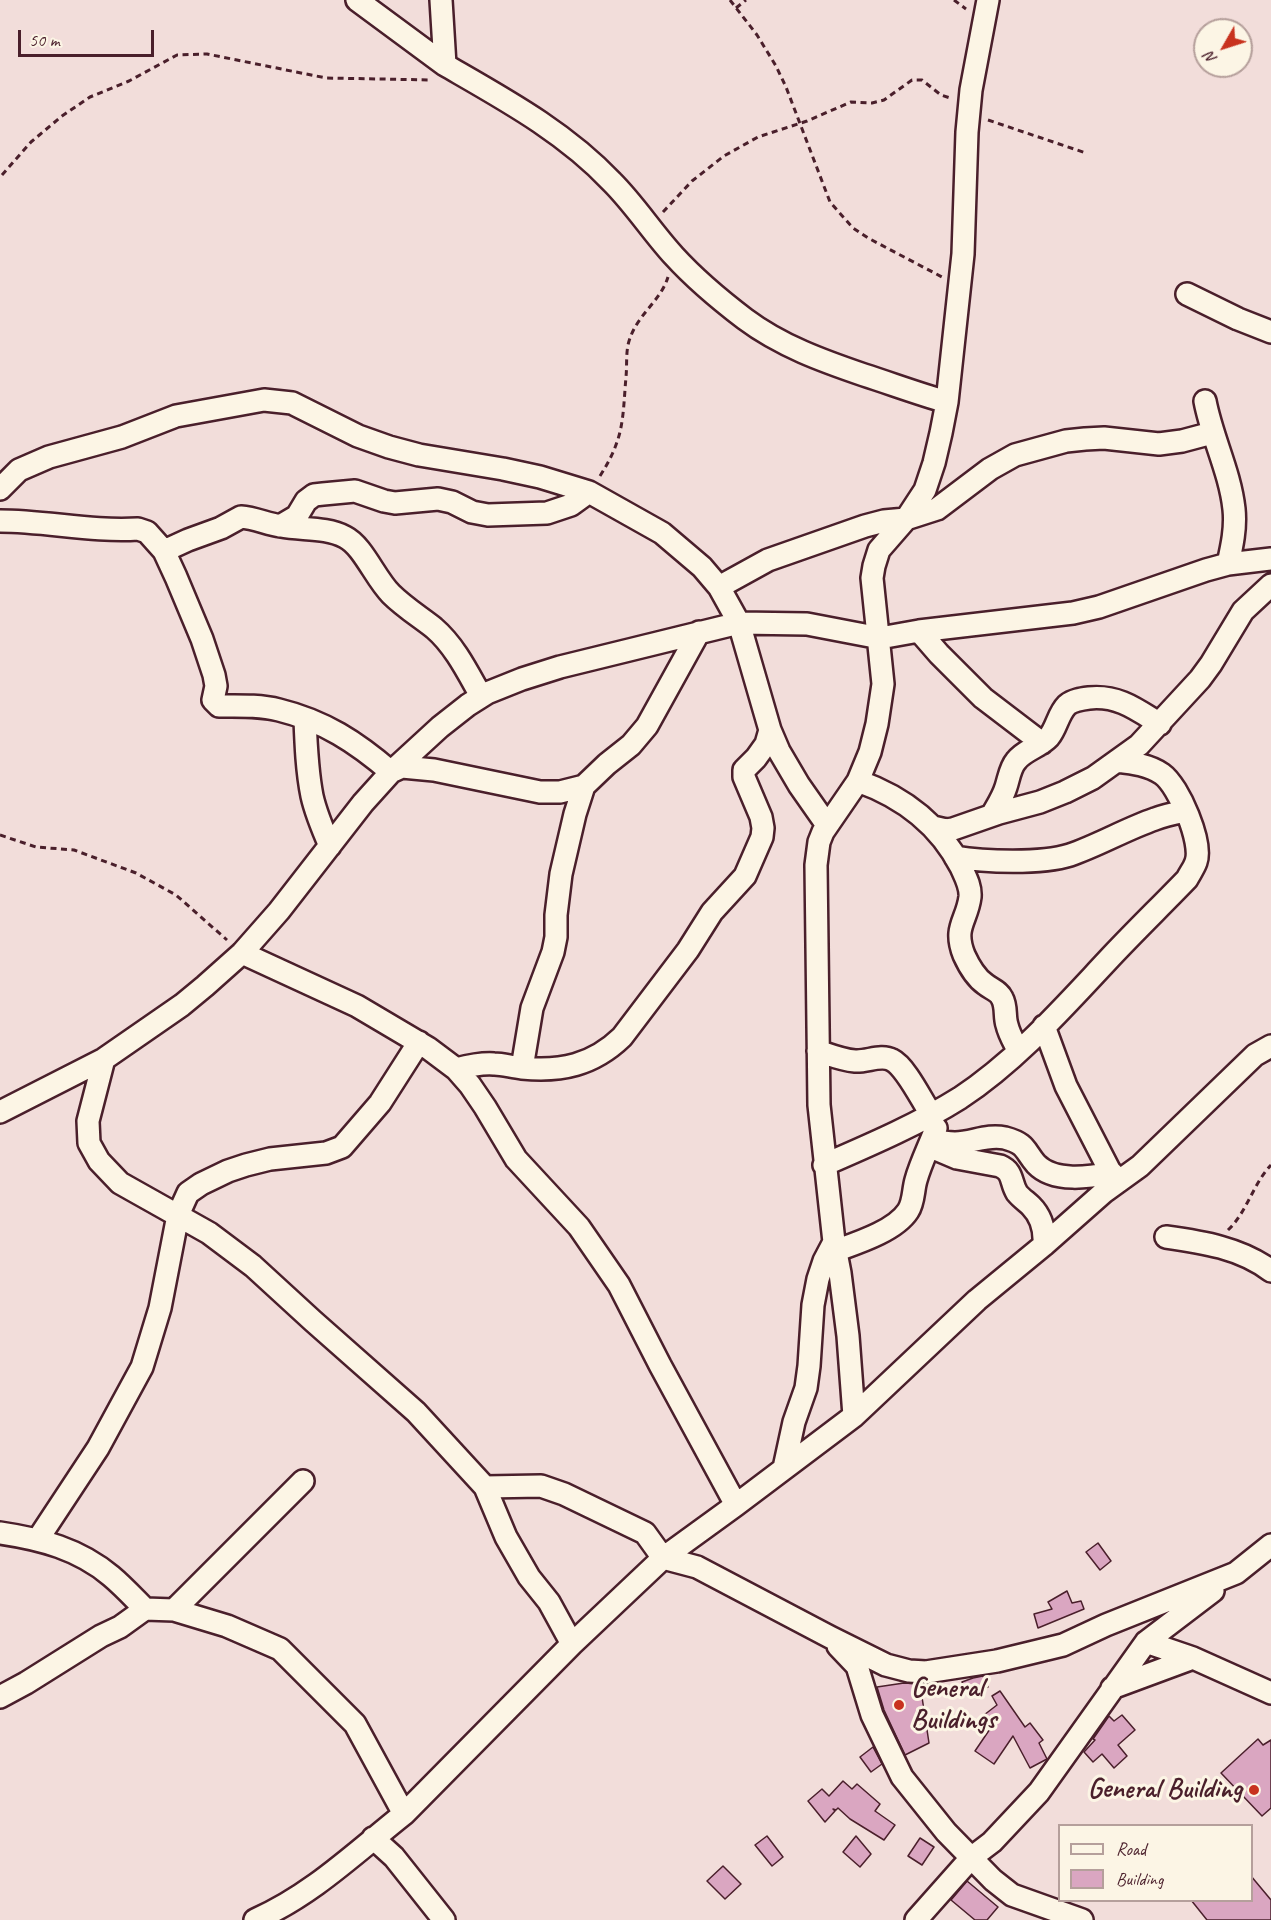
<!DOCTYPE html>
<html>
<head>
<meta charset="utf-8">
<style>
  body { margin:0 }
  #map { position:relative; width:1271px; height:1920px; overflow:hidden; background:#f2ddda; font-family:Caveat,sans-serif }
  canvas { display:block }
  .legend { position:absolute; left:1058px; top:1824px; width:195px; height:78px; box-sizing:border-box; background:#fcf5e5; border:2px solid #b59f9b; margin:0; padding:8px 10px; list-style:none; font-size:18px; color:#4a1f2b }
  .legend li { display:flex; align-items:center; gap:12px; height:30px }
  .legend b { width:30px; border:2px solid #b59f9b }
  .north { position:absolute; left:1193px; top:18px; width:60px; height:60px; box-sizing:border-box; background:#fcf5e5; border:2px solid #b59f9b; border-radius:50%; rotate:231deg; font-size:16px; font-weight:700; line-height:24px; text-align:center; color:#4a1f2b }
  .north::after { content:''; display:block; margin:auto; width:21px; height:27px; background:#c8321e; clip-path:polygon(50% 0,100% 100%,50% 72%,0 100%) }
  .scale { position:absolute; left:18px; top:30px; width:136px; height:27px; box-sizing:border-box; border:3px solid #4a1f2b; border-top:0; padding-left:8px; font-size:18px; line-height:21px; white-space:nowrap; color:#4a1f2b; -webkit-text-stroke:4px #fcf5e5; paint-order:stroke }
</style>
</head>
<body>
<div id="map">
<canvas width="1271" height="1920"></canvas>
<ul class="legend">
<li><b style="height:8px;background:#fcf5e5"></b>Road</li>
<li><b style="height:16px;background:#daa6c1"></b>Building</li>
</ul>
<div class="north">N</div>
<div class="scale">50 m</div>
</div>
<script>
const g = document.querySelector('canvas').getContext('2d');
g.lineJoin = 'round';
function paint(path, color) { g.fillStyle = color; g.fill(path, 'evenodd'); }
function strokePath(path, color, width, dash) { g.strokeStyle = color; g.lineWidth = width; g.lineCap = dash ? 'butt' : 'round'; g.setLineDash(dash || []); g.stroke(path); }
function write(font, color, halo, rows, align = 'center') {
  g.font = font + ' Caveat,sans-serif'; g.lineWidth = 6; g.setLineDash([]); g.textBaseline = 'middle'; g.strokeStyle = halo; g.fillStyle = color; for (const [text, x, y, turn = 0] of rows) {
    g.save(); g.translate(x, y); g.rotate((+turn || 0) * Math.PI / 180); g.textAlign = isNaN(turn) ? turn : align; if (halo) g.strokeText(text, 0, 0); g.fillText(text, 0, 0); g.restore();
  }
}
const building = new Path2D(`
  M1098,1543L1111,1561L1100,1570L1086,1552Z
  M1067,1591L1072,1603L1081,1601L1084,1609L1038,1628L1034,1614L1052,1609L1048,1602Z
  M983,1676L988,1687L968,1695L962,1682L973,1678Z
  M904,1683L920,1684L929,1743L905,1755L884,1710L877,1687Z
  M1000,1691L1025,1727L1030,1723L1043,1740L1039,1743L1047,1759L1030,1768L1013,1736L994,1764L975,1751L992,1726L984,1715L997,1705L992,1696Z
  M1122,1715L1135,1730L1118,1745L1127,1756L1114,1768L1102,1754L1093,1762L1084,1752L1095,1740L1093,1739L1109,1716L1114,1721Z
  M1258,1739L1263,1745L1271,1740V1808L1262,1816L1221,1773Z
  M873,1747L882,1764L871,1772L860,1757Z
  M843,1781L852,1789L857,1784L880,1804L875,1811L895,1825L884,1840L850,1819L838,1808L836,1810L833,1809L835,1811L825,1822L808,1801L822,1789L829,1796Z
  M767,1836L783,1857L772,1866L755,1845Z
  M856,1836L871,1854L860,1867L843,1852Z
  M920,1838L934,1847L922,1865L908,1856Z
  M723,1866L741,1884L725,1899L707,1881Z
  M1251,1876L1271,1900V1920H1207L1191,1900H1251Z
  M967,1881L998,1907L987,1920H975L951,1900Z`);
const path = new Path2D(`
  M730,0L757,35L776,66L786,87L830,202L853,228L868,238L942,277
  M954,0L966,9
  M736,8L746,0
  M988,120L1086,153
  M2,175L31,142L62,116L90,97L129,81L177,55L207,54L326,78L432,80
  M663,212L692,181L724,156L758,137L807,121L851,102L872,103L884,100L912,80H922L941,95L950,98
  M600,476C607,465 613,454 617,442C624,423 624,398 626,377C627,367 626,355 628,345C635,315 660,303 668,277
  M0,835L36,847L74,850L136,873L176,895L227,940
  M1228,1230C1247,1212 1253,1184 1271,1165`);
const minor = new Path2D(`
  M357,0L445,65
  M441,0L445,65C504,99 565,132 612,182C635,205 652,232 674,256C695,279 720,300 745,319C781,346 823,361 864,375C892,384 919,394 947,402
  M1187,294L1238,319L1271,332
  M1205,401C1212,438 1230,472 1234,509C1236,528 1232,546 1228,564
  M0,489L19,470L49,457L122,437L176,416L264,400L292,403L358,436L389,447L419,455L503,469L540,477L589,492L662,533L702,567L719,587L739,623L770,730L779,751L799,785L827,825
  M0,521C46,521 92,532 138,529L147,532L164,551L176,577L202,639L214,675L216,686L213,700L219,706C239,706 259,705 279,710C324,721 356,742 391,772L402,767L434,770L540,792H560L584,786
  M280,526L297,516L306,501L314,495L323,494L355,491L384,501L395,503L438,499L452,502L472,512L488,515L547,513L571,505L589,492
  M164,551L188,540L221,528L241,517C255,518 267,524 281,526C302,530 326,527 345,537C363,546 375,578 391,594C404,607 420,617 434,628C455,646 468,673 481,696
  M719,587L768,560L865,526L884,521L906,519L937,509L990,469L1015,455L1066,441L1085,439L1104,438L1159,444L1182,441L1212,433
  M919,631L939,654L983,698L1042,743
  M305,719C306,745 307,771 312,796C316,814 323,830 330,846
  M858,781C903,797 939,824 961,867C965,876 971,886 970,897C967,921 953,927 964,955C969,966 975,977 985,984C991,989 999,991 1002,998C1007,1007 1004,1016 1007,1025C1009,1034 1014,1042 1018,1050
  M992,815C997,806 1003,797 1006,787C1009,778 1010,768 1016,761C1024,750 1040,747 1049,737C1057,727 1058,714 1067,705C1073,700 1081,699 1089,698C1118,695 1136,709 1160,724
  M933,827L946,830L953,829L999,813L1040,802L1065,792L1093,778L1139,745L1200,679L1211,664L1243,611L1271,585
  M955,857C984,862 1042,864 1070,855C1099,845 1126,829 1155,819C1165,815 1176,813 1186,811
  M242,953L357,1006L428,1048L456,1069L470,1085L485,1107L516,1159L579,1227L619,1285L660,1365L736,1505
  M1044,1026L1066,1086L1116,1183
  M818,1051C830,1055 842,1060 855,1061C867,1062 881,1054 892,1060C906,1067 922,1101 931,1114
  M104,1059L88,1121L89,1143L99,1161L120,1183L209,1233L253,1266L313,1321L416,1412L485,1487L506,1537L529,1577L549,1602L572,1644
  M522,1068L532,1008L553,952L556,937V915L561,874L575,814L584,786L607,764L631,745L647,726L699,632
  M456,1069C468,1066 482,1063 494,1064C503,1064 512,1067 522,1068C561,1072 593,1065 622,1037L688,950L712,912L745,876L762,837L763,828L761,817L744,777V770L756,758L766,744L770,730
  M0,1112L104,1059L182,1005L205,986L242,953L279,911L363,803L391,772L440,727L468,705L487,693L522,679L560,667L739,623L807,624L880,638L919,631L1073,613L1099,607L1206,570L1228,564L1271,559
  M932,1139C939,1141 947,1143 955,1143C972,1143 987,1134 1005,1138C1027,1144 1024,1150 1036,1164C1054,1183 1090,1177 1112,1173
  M931,1147L957,1158L1000,1166C1014,1172 1010,1182 1017,1193C1021,1198 1027,1202 1031,1206C1042,1217 1045,1230 1044,1245
  M824,1165C870,1145 917,1125 960,1098C1016,1061 1062,1009 1107,961C1133,933 1161,906 1187,879C1190,873 1194,868 1196,862C1203,843 1179,786 1162,774C1149,765 1133,763 1117,761
  M1166,1237C1202,1242 1241,1248 1271,1271
  M835,1251C857,1243 895,1231 908,1211C914,1202 913,1190 916,1180C921,1162 930,1145 936,1128
  M854,1416L848,1336L840,1273L834,1242L819,1105L816,865L819,842L823,832L858,781L870,752L877,724L883,684L872,578L874,566L879,550L906,519L925,490L934,463L941,433L947,402L963,254L967,132L971,90L988,0
  M784,1468L794,1422L806,1388L809,1366L813,1305L818,1279L824,1261L834,1242
  M485,1487L541,1486L564,1494L645,1533L663,1558L697,1567L830,1637L886,1665L909,1671L926,1672L997,1661L1063,1645L1106,1625L1236,1573L1271,1545
  M0,1533C41,1539 79,1549 111,1576C123,1586 134,1598 145,1609L174,1610L227,1626L280,1649L355,1724L404,1814
  M38,1539L98,1448L142,1367L160,1308L178,1215L188,1193L201,1184L228,1171L246,1165L270,1159L326,1153L342,1147L380,1103L419,1042
  M174,1610L303,1481
  M1146,1642L1193,1658L1271,1693
  M838,1646L857,1666L872,1715L902,1777L946,1832L993,1880L1012,1895L1082,1920
  M1112,1688L1193,1658
  M0,1697L26,1683L101,1636L120,1627L145,1609
  M373,1838L394,1857L444,1920
  M255,1920C312,1895 356,1852 404,1814L572,1644L663,1558L736,1505L854,1416L977,1300L1044,1245L1104,1192L1140,1166L1255,1055L1271,1046
  M916,1920L971,1858L992,1842L1039,1792L1146,1642L1213,1591`);
const markers = [
  [899,1705,6,"#c8321e"],
  [1254,1790,6,"#c8321e"]
];
const poiNames = [
  ["General",911,1689],
  ["Buildings",911,1721],
  ["General Building",1242,1790,"right"]
];
paint(building, '#daa6c1');
strokePath(building, '#4a1f2b', 1.5);
strokePath(minor, '#4a1f2b', 26);
strokePath(path, '#4a1f2b', 3, [6, 4.5]);
strokePath(minor, '#fcf5e5', 21);
for (const [x, y, r, color] of markers) { const dot = new Path2D(); dot.arc(x, y, r, 0, 2 * Math.PI); g.fillStyle = color; g.fill(dot); strokePath(dot, '#fcf5e5', 2); }
write('bold 28px', '#4a1f2b', '#fcf5e5', poiNames, 'left');
</script>
</body>
</html>
